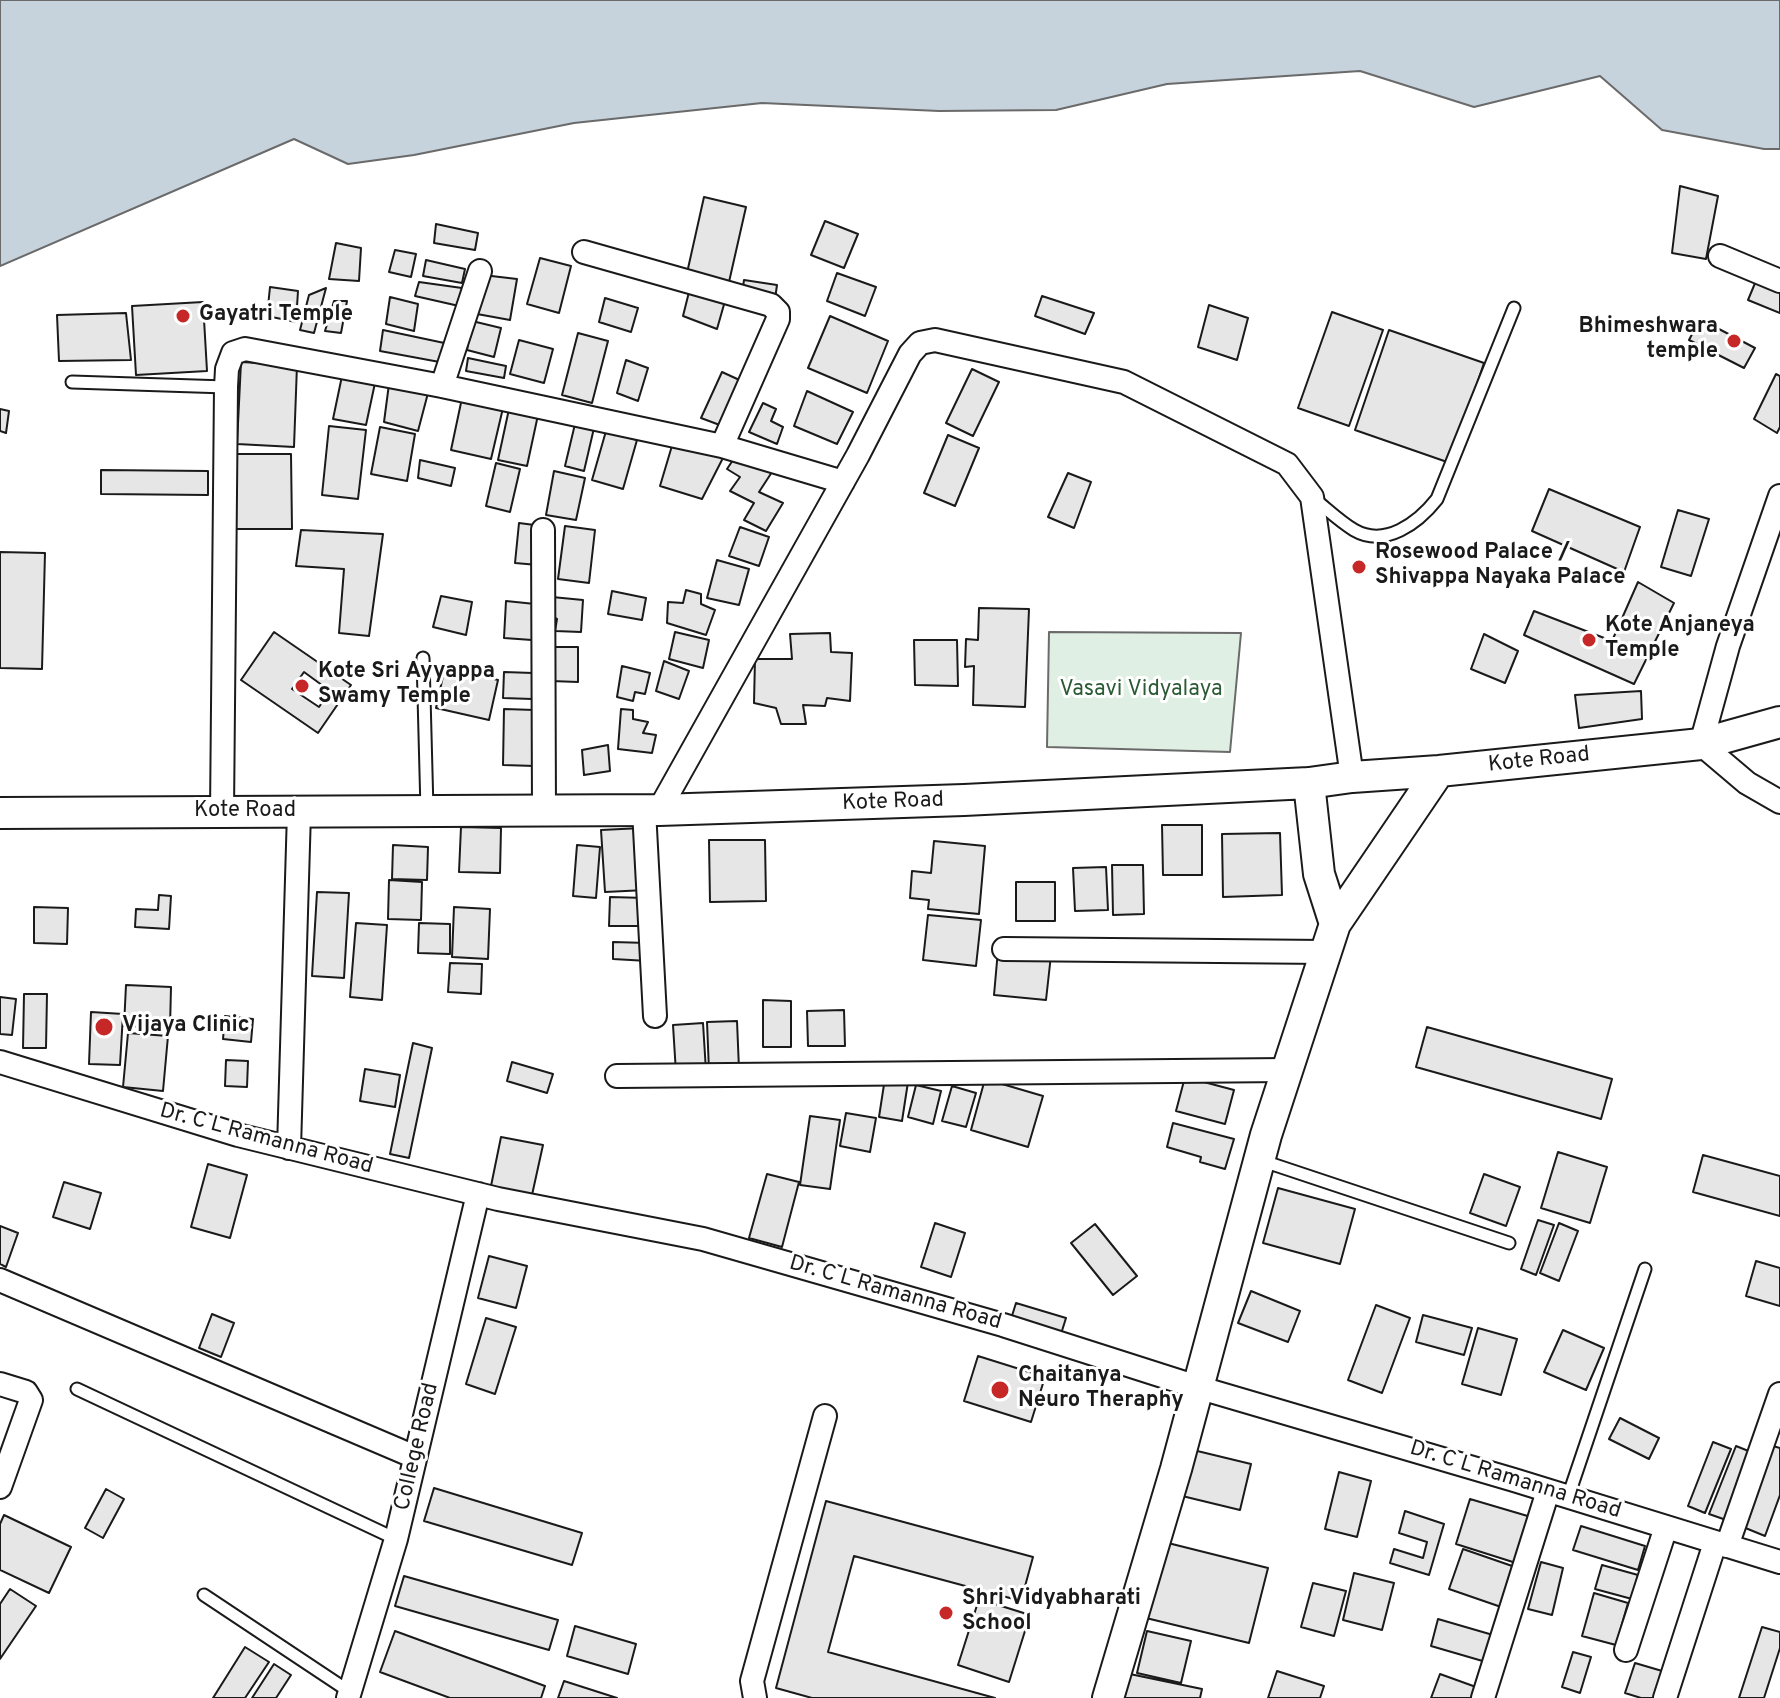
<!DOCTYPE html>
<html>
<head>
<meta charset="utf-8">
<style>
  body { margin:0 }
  canvas { display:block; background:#fff }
</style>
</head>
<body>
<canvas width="1780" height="1698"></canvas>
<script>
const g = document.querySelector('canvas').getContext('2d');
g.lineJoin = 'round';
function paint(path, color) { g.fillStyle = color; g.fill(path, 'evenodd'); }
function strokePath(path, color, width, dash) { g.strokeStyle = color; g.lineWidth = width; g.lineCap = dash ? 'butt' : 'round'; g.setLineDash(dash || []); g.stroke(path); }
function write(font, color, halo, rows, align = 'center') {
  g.font = font + ' Overpass,sans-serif'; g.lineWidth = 6; g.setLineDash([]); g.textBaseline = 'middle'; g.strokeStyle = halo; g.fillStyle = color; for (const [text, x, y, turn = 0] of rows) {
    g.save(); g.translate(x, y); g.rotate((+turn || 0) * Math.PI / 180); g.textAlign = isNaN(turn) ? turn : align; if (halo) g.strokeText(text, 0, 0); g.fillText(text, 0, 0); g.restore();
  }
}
const green = new Path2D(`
  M1049,632L1241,633L1230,752L1047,747Z`);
const water = new Path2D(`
  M0,0H1780V149H1764L1662,130L1600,76L1474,107L1360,71L1167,84L1056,110L939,111L762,103L574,123L414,155L348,164L294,139L0,266Z`);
const building = new Path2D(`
  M1680,186L1718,196L1706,259L1672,253Z
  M704,197L746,207L729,282L687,273Z
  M825,221L858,234L844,268L811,255Z
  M436,224L478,233L475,250L434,243Z
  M336,243L361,248L359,281L329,279Z
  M395,250L416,254L411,277L389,272Z
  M540,258L571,266L559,313L527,304Z
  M426,260L465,269L462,283L423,276Z
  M837,273L876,287L865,316L827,301Z
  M483,275L517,279L510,320L477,314Z
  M1758,276L1780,285V313L1748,300Z
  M744,280L777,285L775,299L742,294Z
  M419,282L462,288L459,306L415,296Z
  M691,284L727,294L717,329L683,316Z
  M270,287L298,291L296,322L267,316Z
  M326,288L314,333L300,330L309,295Z
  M1042,296L1094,313L1085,334L1035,316Z
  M390,297L418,304L414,331L386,324Z
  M605,298L638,308L631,332L599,322Z
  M334,301H347L341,333L325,331Z
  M203,302L207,371L136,375L132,306Z
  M1209,305L1248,318L1237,360L1198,347Z
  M1332,312L1383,330L1349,426L1298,408Z
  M126,313L131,360L59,361L57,315Z
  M830,316L888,341L867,393L808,368Z
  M1700,319L1755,348L1744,368L1689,340Z
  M472,321L501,328L494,357L467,350Z
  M383,330L449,344L445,363L380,351Z
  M1389,330L1484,363L1450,463L1355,430Z
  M578,333L608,341L592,403L562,395Z
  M519,340L553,349L544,383L510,374Z
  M468,358L506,366L504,378L466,371Z
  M626,360L648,368L638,401L617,393Z
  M241,362L297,365L294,447L237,444Z
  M972,369L999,382L973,436L946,423Z
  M722,372L746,383L725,427L701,418Z
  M1776,374L1780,376V427L1777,433L1754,419Z
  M342,376L375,383L366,425L333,419Z
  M389,384L428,393L418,431L384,422Z
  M807,391L853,412L837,444L794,426Z
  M462,398L503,408L491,459L451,450Z
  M763,403L776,409L771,421L783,427L777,444L749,432Z
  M0,409L9,411L6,433L0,431Z
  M509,409L538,415L527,466L498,460Z
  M575,424L594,428L584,471L565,466Z
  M329,426L366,430L358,499L322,495Z
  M380,427L415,434L407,481L371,474Z
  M606,431L637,440L623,489L592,480Z
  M948,435L979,448L955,506L924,493Z
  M674,439L725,454L702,499L660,486Z
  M233,454H291L292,529H234Z
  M737,454L772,472L759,492L783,503L766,531L744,520L754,503L730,491L740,477L727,469Z
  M420,460L455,468L451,486L418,478Z
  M496,463L520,469L510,512L486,506Z
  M101,470L208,471V495L101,494Z
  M554,471L585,478L576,520L546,515Z
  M1068,473L1091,482L1074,528L1048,517Z
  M1549,489L1640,527L1624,572L1532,531Z
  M1678,510L1709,519L1691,576L1661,567Z
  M519,523L542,526L538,565L515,563Z
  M565,526L595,530L589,583L558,579Z
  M740,527L769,537L759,566L729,556Z
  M301,530L383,534L369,636L339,633L344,569L296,566Z
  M0,552L45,553L42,669L0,668Z
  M717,560L749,569L739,605L707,598Z
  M1638,582L1674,603L1634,684L1524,635L1534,611L1612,641Z
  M686,590L701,594V604L715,610L706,635L667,623L668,602L683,603Z
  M612,591L646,598L642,620L608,614Z
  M441,596L472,602L466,635L433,627Z
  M552,597L583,600L581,632L555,631L557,619L549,615Z
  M506,601L535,604L532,640L504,638Z
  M979,608L1029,609L1025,707L973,705L974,666L965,667L966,639L978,640Z
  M274,632L351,685L318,733L241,680Z
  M675,632L709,640L703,668L669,659Z
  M830,633L831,652L852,653L850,701L827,698L825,706L803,705L806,724H781L776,708L754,703L755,659H792L790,634Z
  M1484,634L1518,651L1505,683L1471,669Z
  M914,640H957L958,686L915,685Z
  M551,647H578V682L551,681Z
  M664,661L689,671L679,699L656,691Z
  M622,666L650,673L645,694L635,692L633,701L617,697Z
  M445,667L498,680L489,720L436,708Z
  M304,672L330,691L319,707L292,689Z
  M504,672L533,673L532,699L503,698Z
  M1641,691L1642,719L1579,728L1575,695Z
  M504,709L535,710V766L503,765Z
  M621,709L633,710V719L648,722L643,733L656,735L652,753L618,749Z
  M608,745L610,771L584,775L582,750Z
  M1162,825H1202V875H1163Z
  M461,827L501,828L500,873L459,872Z
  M642,828L646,890L605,892L601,830Z
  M1280,833L1282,895L1223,897L1222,834Z
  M709,840H765L766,901L710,902Z
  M934,841L985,846L979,914L928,909L929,900L910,898L912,871L931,873Z
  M393,845L428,847L427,880L392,879Z
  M577,845L600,847L596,898L573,896Z
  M1112,865H1143L1144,914L1113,915Z
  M1106,867L1108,910L1075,911L1073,868Z
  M389,880L422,882L421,920L388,919Z
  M1016,882H1055V921H1016Z
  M317,892L349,893L344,978L312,976Z
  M159,895L171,896L169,929L135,927L136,909L158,910Z
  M610,897L646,898V926H609Z
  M34,907L68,908L67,944L34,943Z
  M454,907L490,909L488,959L452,957Z
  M928,915L981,920L976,966L923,960Z
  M356,923L387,925L382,1000L350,997Z
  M419,923L450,924V954L418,953Z
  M613,942L648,943V961L613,959Z
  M998,950L1051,955L1046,1000L994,995Z
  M450,963L482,964L481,994L448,992Z
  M126,985L171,987L170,1028L124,1026Z
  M24,994H47L46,1048H23Z
  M0,997L16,999L12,1035L0,1034Z
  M763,1000L791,1001V1047H763Z
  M844,1010L845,1046H808L807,1011Z
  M91,1012L123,1014L120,1065L89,1064Z
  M225,1016L253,1019L251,1042L223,1039Z
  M737,1021L739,1069L709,1071L707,1022Z
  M703,1023L706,1071L676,1073L673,1025Z
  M1427,1027L1612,1079L1601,1119L1416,1067Z
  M128,1033L168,1036L163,1091L123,1087Z
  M413,1043L432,1048L409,1158L390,1154Z
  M226,1060L248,1061L247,1087L225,1086Z
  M512,1062L553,1074L547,1093L507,1081Z
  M365,1069L400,1075L395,1107L360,1101Z
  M1185,1077L1234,1090L1225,1124L1176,1111Z
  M885,1078L908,1082L902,1121L879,1117Z
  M985,1079L1043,1096L1028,1147L971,1130Z
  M916,1085L941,1091L933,1124L908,1117Z
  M952,1086L976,1093L966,1127L942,1121Z
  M846,1113L876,1118L870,1152L840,1146Z
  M810,1116L840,1120L830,1189L800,1185Z
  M1173,1123L1234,1139L1225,1169L1200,1162L1201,1157L1167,1147Z
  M501,1137L543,1145L532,1195L491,1186Z
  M1558,1152L1607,1167L1590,1223L1541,1208Z
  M1703,1155L1780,1176V1216L1693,1192Z
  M208,1164L247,1175L230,1238L191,1227Z
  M767,1174L799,1182L782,1247L749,1238Z
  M1484,1174L1520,1187L1506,1226L1470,1213Z
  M64,1182L101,1193L90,1229L53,1217Z
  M1278,1188L1355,1209L1340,1264L1263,1243Z
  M1538,1220L1554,1225L1536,1275L1521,1269Z
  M935,1223L965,1233L951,1277L921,1267Z
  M1559,1223L1578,1231L1559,1281L1540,1273Z
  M1095,1224L1137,1276L1113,1295L1071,1243Z
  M0,1226L18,1233L6,1267L0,1264Z
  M489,1256L527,1266L516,1308L478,1298Z
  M1756,1261L1780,1268V1306L1746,1296Z
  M1251,1291L1300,1311L1288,1342L1238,1323Z
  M1016,1303L1066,1318L1061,1334L1011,1319Z
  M1376,1305L1410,1318L1382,1393L1348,1380Z
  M212,1314L234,1323L221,1357L199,1348Z
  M1423,1315L1472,1328L1464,1355L1416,1342Z
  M486,1318L516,1327L495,1394L466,1384Z
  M1478,1328L1517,1339L1501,1395L1462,1384Z
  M1563,1330L1604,1348L1586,1390L1544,1372Z
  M978,1356L1045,1377L1031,1422L964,1401Z
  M1620,1418L1659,1438L1649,1459L1609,1439Z
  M1713,1442L1731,1449L1705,1513L1688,1506Z
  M1736,1446L1756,1454L1729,1521L1709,1514Z
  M1773,1446L1780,1448V1495L1765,1536L1743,1527Z
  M1189,1449L1251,1464L1240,1510L1178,1495Z
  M1339,1472L1371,1481L1357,1537L1325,1529Z
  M434,1488L582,1533L572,1565L424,1521Z
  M106,1489L124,1499L103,1538L85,1528Z
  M1470,1499L1531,1517L1516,1563L1456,1544Z
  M826,1501L1033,1557L1021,1601L854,1556L828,1652L995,1698H812L776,1688Z
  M1405,1511L1444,1524L1429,1575L1390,1563L1394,1549L1423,1558L1427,1542L1399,1533Z
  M4,1515L71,1547L49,1593L0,1570V1524Z
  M1581,1526L1645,1546L1638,1570L1573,1550Z
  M1164,1542L1268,1568L1249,1643L1146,1618Z
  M1463,1549L1518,1568L1504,1608L1449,1589Z
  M1541,1562L1563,1568L1552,1615L1528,1609Z
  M1602,1565L1638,1575L1632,1599L1595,1589Z
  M1354,1573L1394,1583L1382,1630L1343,1620Z
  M404,1576L558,1620L549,1650L395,1606Z
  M1313,1583L1346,1591L1334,1636L1301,1627Z
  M10,1589L36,1606L0,1659V1604Z
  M1594,1593L1628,1603L1616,1645L1582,1636Z
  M979,1599L1030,1615L1009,1682L958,1665Z
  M1438,1619L1493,1635L1486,1662L1431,1646Z
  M575,1626L636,1644L628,1674L567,1656Z
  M1762,1627L1780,1632V1648L1764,1698H1739Z
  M395,1631L545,1686L541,1698H450L380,1672Z
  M1147,1631L1191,1641L1181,1683L1137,1673Z
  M245,1647L269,1662L245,1698H213Z
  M1573,1652L1591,1657L1580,1693L1562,1687Z
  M1635,1663L1669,1673L1661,1698H1641L1625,1693Z
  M274,1664L291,1675L276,1698H252Z
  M1277,1671L1324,1686L1320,1698H1268Z
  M1125,1673L1202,1689L1200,1698H1120Z
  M1440,1674L1476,1687L1472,1698H1431Z
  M564,1681L617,1698H558Z`);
const lane = new Path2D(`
  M72,382L226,387
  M1313,498C1326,508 1339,521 1354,530C1385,548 1418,523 1437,499L1514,308
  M423,658L427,810
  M1263,1161L1509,1243
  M77,1389L396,1539
  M1568,1497L1645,1269
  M204,1595L350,1692`);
const street = new Path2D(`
  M584,252L771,305L778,312V319L722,446
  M1720,256L1780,281
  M442,386L480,271
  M1780,496L1728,646L1701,744L1747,783L1780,802
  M543,530L544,811
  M644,810L655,1016
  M659,810L858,455L910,354L920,343L935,340L1124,382L1287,464L1312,497L1352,777
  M222,812L226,387L227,369L233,353L245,349L442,386L722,446L843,482
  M1004,949L1325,952
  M0,1062L238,1135L498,1199L703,1239L1003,1325L1197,1387L1514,1480L1780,1562
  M617,1076L1286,1070
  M289,1148L299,812
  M0,1280L415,1457
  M0,1384L26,1392L31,1400L0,1487
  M1727,1546L1780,1394
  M1626,1650L1666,1527
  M348,1698L396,1539L478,1194
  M755,1698L752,1681L825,1416
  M1483,1698L1548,1491
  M1665,1698L1715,1543`);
const secondary = new Path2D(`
  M1309,783L1319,874L1335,924
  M0,813L659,810L964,800L1309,783L1352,777L1439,771L1701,744L1780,722
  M1108,1698L1176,1469L1266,1135L1335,924L1439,771`);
const markers = [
  [183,316,8,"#c62828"],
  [1734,341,8,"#c62828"],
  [1359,567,8,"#c62828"],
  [1589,640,8,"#c62828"],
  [302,686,8,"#c62828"],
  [104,1027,10,"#c62828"],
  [1000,1390,10,"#c62828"],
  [946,1613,8,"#c62828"]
];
const poiNames = [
  ["Gayatri Temple",199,316],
  ["Bhimeshwara",1718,328,"right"],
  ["temple",1718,353,"right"],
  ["Rosewood Palace /",1375,554],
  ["Shivappa Nayaka Palace",1375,579],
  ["Kote Anjaneya",1605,627],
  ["Temple",1605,652],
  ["Kote Sri Ayyappa",318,673],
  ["Swamy Temple",318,698],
  ["Vijaya Clinic",122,1027],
  ["Chaitanya",1018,1377],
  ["Neuro Theraphy",1018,1402],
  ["Shri Vidyabharati",962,1600],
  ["School",962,1625]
];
const parkNames = [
  ["Vasavi Vidyalaya",1141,691]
];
const streetNames = [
  ["Kote Road",1539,761,-6],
  ["Kote Road",893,803,-2],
  ["Kote Road",245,812],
  ["Dr. C L Ramanna Road",266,1140,15],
  ["Dr. C L Ramanna Road",895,1294,16],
  ["College Road",418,1447,-77],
  ["Dr. C L Ramanna Road",1515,1481,17]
];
paint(green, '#e0efe3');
strokePath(green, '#6a6a6a', 2);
paint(water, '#c6d2dc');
strokePath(water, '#6a6a6a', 2);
paint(building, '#e6e6e6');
strokePath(building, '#1a1a1a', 2);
strokePath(lane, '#1a1a1a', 15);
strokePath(street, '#1a1a1a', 26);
strokePath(secondary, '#1a1a1a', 34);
strokePath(lane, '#fff', 11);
strokePath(street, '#fff', 22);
strokePath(secondary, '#fff', 30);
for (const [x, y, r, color] of markers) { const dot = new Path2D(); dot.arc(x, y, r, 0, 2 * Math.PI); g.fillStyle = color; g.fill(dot); strokePath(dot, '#fff', 3); }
write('bold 22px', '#1a1a1a', '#fff', poiNames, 'left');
write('22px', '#2b5a34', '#fff', parkNames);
write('22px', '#1a1a1a', '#fff', streetNames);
</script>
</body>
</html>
